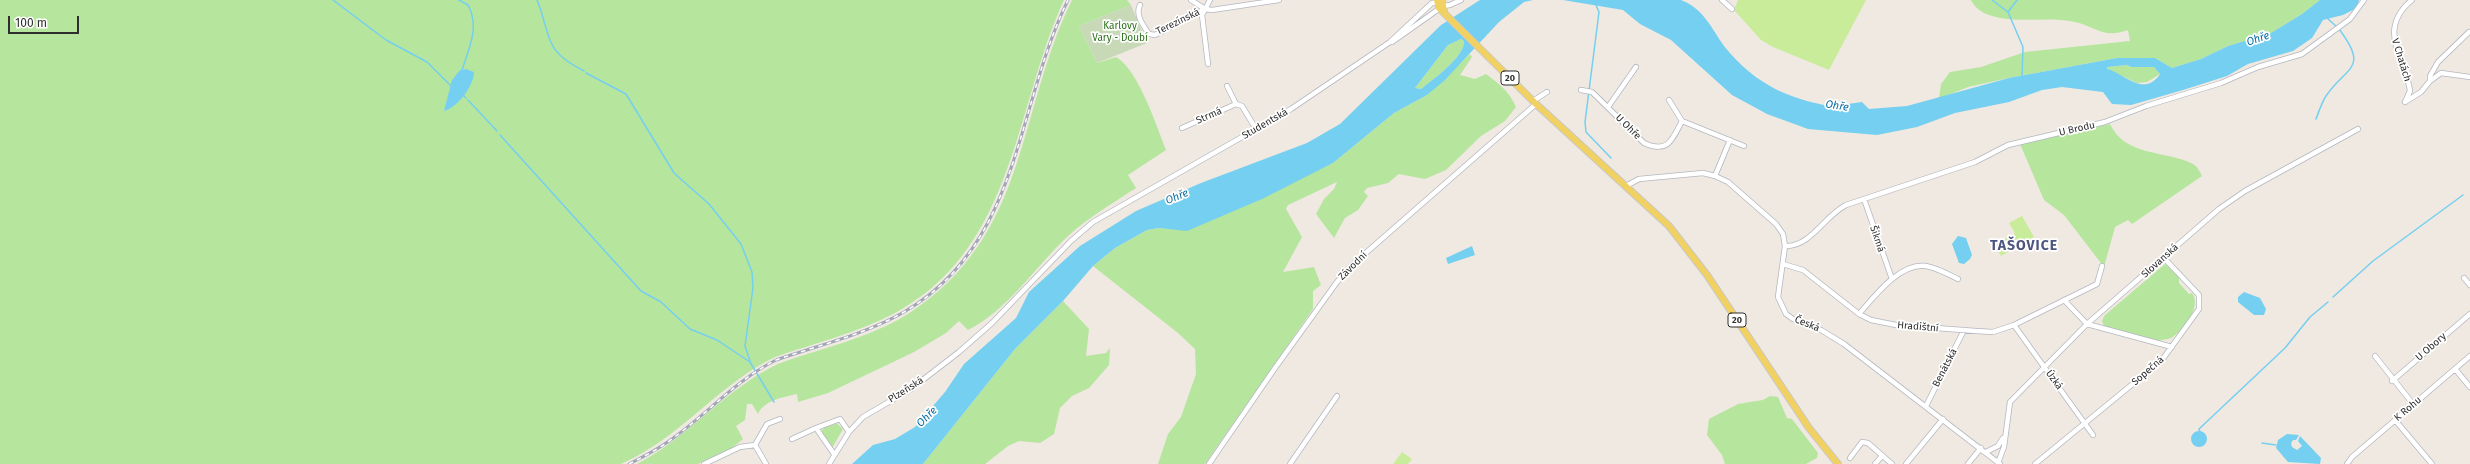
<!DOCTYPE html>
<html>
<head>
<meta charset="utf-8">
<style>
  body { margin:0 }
  #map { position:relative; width:2470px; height:464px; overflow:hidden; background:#efe9e1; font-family:"Fira Sans",sans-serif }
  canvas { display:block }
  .scale { position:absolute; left:8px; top:16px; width:71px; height:18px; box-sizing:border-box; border:2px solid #2e2e2e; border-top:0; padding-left:5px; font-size:12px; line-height:14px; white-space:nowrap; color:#2e2e2e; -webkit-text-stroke:3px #fff; paint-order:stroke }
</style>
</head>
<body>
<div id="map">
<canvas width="2470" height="464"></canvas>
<div class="scale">100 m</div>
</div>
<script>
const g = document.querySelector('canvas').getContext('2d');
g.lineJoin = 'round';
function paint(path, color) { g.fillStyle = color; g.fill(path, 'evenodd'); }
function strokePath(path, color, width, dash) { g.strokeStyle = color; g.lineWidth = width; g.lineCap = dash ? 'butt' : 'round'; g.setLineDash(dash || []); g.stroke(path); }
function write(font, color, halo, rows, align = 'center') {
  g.font = font + ' "Fira Sans",sans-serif'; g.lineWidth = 3.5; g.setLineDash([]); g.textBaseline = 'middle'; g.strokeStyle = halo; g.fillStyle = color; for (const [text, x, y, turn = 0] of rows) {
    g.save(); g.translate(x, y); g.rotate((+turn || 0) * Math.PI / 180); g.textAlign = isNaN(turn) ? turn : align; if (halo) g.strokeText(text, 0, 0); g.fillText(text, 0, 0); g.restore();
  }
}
const green = new Path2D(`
  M0,0H1064C1015,106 1015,243 902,309C862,332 818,342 775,357C717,385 681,438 621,464H0ZM466,69L473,72L444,111L460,70Z
  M1072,0H1127L1131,5L1079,26L1097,63L1116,57C1138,69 1157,127 1166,150L1128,175L1136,188C1113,203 1089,217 1068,236C1035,267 1008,310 968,330L959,321L946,333L914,352L828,393L798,402L797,394C784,397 764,400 758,414L752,404H747L745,420L736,426L743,439L732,448L698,464H637C689,437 725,389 778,364C821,348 868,339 908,314C1029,236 1016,114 1072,0Z
  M1971,0H2320L2302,14L2271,33L2228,46L2201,59L2172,68L2155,58H2117L2009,78L1968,87L1939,99L1941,84L1950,72L1981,67L2025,52L2130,41L2128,30C2103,39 2097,27 2075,22C2048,16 2019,24 1992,16C1982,13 1976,9 1971,0Z
  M1461,39L1464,41C1465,57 1433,79 1421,89L1415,88L1448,45Z
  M1470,54L1472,57L1460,75L1475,79L1486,74C1498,83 1510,92 1516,107L1505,121L1481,136L1446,170L1425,179L1399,174L1388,183L1367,188L1364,192L1368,196L1358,210L1345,218L1334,238L1316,214L1324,199L1334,189L1337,182L1288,205L1286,209L1302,237L1283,272L1314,267L1321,285L1313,291V309L1205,464H1158L1168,434L1181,417L1196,374L1195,349L1178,333L1093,266L1115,248L1147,230L1159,228L1187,230L1333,163L1394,113L1427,95Z
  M2127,65L2130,67H2154L2160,74L2147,82L2137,83L2107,69V67Z
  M2110,124C2125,157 2166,150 2193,164C2197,166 2200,172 2202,176L2132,224L2128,220L2115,227L2104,267L2064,215L2044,200L2020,144Z
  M2165,264L2179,277V283L2189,294L2192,293C2202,306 2184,331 2171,338C2167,340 2162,339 2159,341L2104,326L2102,321L2104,316Z
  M1063,301L1089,329L1086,356L1106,353L1110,348L1109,365L1096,380L1089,388L1072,396L1060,408L1054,434L1040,443L1019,441L1008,446L985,464H923L1015,349Z
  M1770,396L1778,397L1787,418L1792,419L1818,453L1817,458L1806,464H1725L1722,455L1707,435L1709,419L1738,404L1763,400Z
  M835,422L843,429L832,448L821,432L825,426L834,425Z`);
const cemetery = new Path2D(`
  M1131,5L1147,43L1097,63L1079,26Z`);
const pitch = new Path2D(`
  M1738,0H1866L1829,70L1773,47L1761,40L1734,10Z
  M2022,216L2034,237L2001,256L1995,245L2015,233L2009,223Z
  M1402,452L1412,459L1408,464H1393Z`);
const water = new Path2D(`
  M1480,0H1533L1524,2L1499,22L1445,80L1427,95L1394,113L1333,163L1262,199L1187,231L1159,228L1147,230L1115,248L1093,266L1063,301L1015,349L923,464H852L873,445L895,439L915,427L945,392L964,364L1016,318L1029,292L1080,246L1136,211L1201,183L1307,143L1340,124L1441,25ZM1461,39L1464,41C1465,57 1433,79 1421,89L1415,88L1448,45Z
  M1563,0H1681C1703,8 1712,29 1724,46C1756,86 1792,101 1842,108L1848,104L1862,102L1869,109L1907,106L2009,78L2117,58H2155L2172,68L2201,59L2228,46L2271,33L2302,14L2320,0H2359L2357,8L2343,15L2323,20L2312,38L2293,51L2248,64L2227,76L2183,90L2131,105L2112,104L2103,92L2062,87L2042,90L2009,102L1955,113L1917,127L1877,135L1808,129L1767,114L1732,95L1671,40L1640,24L1623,10ZM2127,65L2131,67H2154L2160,74C2144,99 2121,71 2107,69V67Z
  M466,69L474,72C474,86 457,108 444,111L452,80L460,70Z
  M1958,236L1966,238L1972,255L1970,259L1964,264L1959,263L1952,244Z
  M1472,246L1475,255L1448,264L1446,258Z
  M2244,292L2260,298L2266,309L2264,315H2254L2238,302V297Z
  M2191 439a8 8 0 1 1 16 0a8 8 0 1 1-16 0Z
  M2287,434L2299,435L2296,440H2293L2291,443L2292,447L2297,450L2302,446L2298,441L2300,436L2321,458L2320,464L2288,462L2276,448L2278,440Z`);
const stream = new Path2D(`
  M333,0L386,40L427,62L453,88
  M459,0L468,5C480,27 469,48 462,70
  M537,0C552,37 542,50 584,71
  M1992,0L2008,12
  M2017,0L2008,12L2023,47L2022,76
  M1596,5L1599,12L1585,122L1586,132L1611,158
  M2327,18L2337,27
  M586,73L626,94L674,173L709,204L741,244L752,272L753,288L745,346L750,361
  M463,95L466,98
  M468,100L497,131
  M2316,119C2319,111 2322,102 2326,96C2346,66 2370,70 2339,29
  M500,135L641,291L661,302L690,329L717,340L750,362L774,402
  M2333,297L2373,261L2463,195
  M2200,432L2199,429L2285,348L2310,317L2328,302
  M2262,443L2276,445`);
const minor = new Path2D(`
  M1191,0L1205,9L1212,10L1279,0
  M1722,0L1732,9
  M1140,5C1135,15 1143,25 1149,34L1155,35L1205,9
  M1392,42L1443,6L1450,5L1461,0
  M1208,64L1202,15L1210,0
  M2430,81L2441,73L2470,77
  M1227,86L1236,104
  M1581,90L1592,92L1644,143C1668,154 1672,140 1682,121
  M1669,100L1682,121L1744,146
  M1533,101L1547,92
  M2405,102L2410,91L2409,85C2399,52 2380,26 2412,0
  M2405,102L2421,92L2430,81V76L2438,62L2469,32
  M1608,107L1636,67
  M1182,128L1236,104L1242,106L1256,129
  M1715,176L1730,140
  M1626,186L1639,179L1703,173L1715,176L1728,182L1776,224L1783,234L1785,246L1778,297L1786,314L1793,319L1821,330L1844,344L2000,464
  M1864,199L1892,279
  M1785,246C1811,247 1824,216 1846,205L1975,162L2008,145L2105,122L2146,106L2221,83L2258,67L2302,54L2350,19L2364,0
  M1783,264L1803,270L1859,314L1871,320L1896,325L1976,331L1993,332L2014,325L2097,284L2102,266
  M2464,278L2470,285
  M2064,300L2087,324L2172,347
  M1859,314C1875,296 1899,263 1926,266C1937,268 1948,274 1958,279
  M2014,325L2093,435
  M2375,356L2413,404
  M2455,369L2470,387
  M2392,381L2470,314
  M1926,406L1964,330
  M2395,420L2432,464
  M816,428L840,419L849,432
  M792,439L816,428L834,454
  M755,445L767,424L780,419
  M755,445L766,464
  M1986,452L1998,446L2003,438
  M1850,458L1862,442L1868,443L1892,464
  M1998,463L2004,447L2010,402L2087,324L2219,209L2245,191L2358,129
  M704,464L740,447L755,445
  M829,464L849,432L863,417L911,389L959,352L992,323L1071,241L1093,222L1291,109L1390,42L1432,3L1440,2
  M1209,464L1275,368L1337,282L1352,265L1536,104
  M1290,464L1337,396
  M1875,464L1882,456
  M1906,464L1943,419
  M1968,464L1981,448
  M2035,464L2162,360L2199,309V295L2164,258
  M2347,464L2352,457L2470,356`);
const major = new Path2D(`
  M1437,0L1439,8L1536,104L1669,226L1707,275L1809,428L1838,464
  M1442,0L1444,11`);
const rail = new Path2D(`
  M629,464C645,456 662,447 676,436C711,410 738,379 776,360C819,345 864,335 904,312C1021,244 1015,108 1068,0`);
const shields = [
  [1510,78,18],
  [1737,320,18]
];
const shieldNames = [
  ["20",1510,78],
  ["20",1737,320]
];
const streetNames = [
  ["Terezínská",1178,22,-26],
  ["V Chatách",2401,60,73],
  ["Strmá",1209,116,-24],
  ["Studentská",1265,124,-30],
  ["U Ohře",1628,127,45],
  ["U Brodu",2077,129,-13],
  ["Šikmá",1877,239,71],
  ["Slovanská",2160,261,-42],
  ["Závodní",1353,266,-45],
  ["Česká",1807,324,22],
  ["Hradištní",1918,327,5],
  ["U Obory",2431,347,-41],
  ["Benátská",1945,368,-63],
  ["Sopečná",2148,371,-41],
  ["Úzká",2054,380,54],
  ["Plzeňská",906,390,-32],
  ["K Rohu",2408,409,-40]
];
const parkNames = [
  ["Karlovy",1120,26],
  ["Vary - Doubí",1120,38]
];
const waterNames = [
  ["Ohře",2258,39,-19],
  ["Ohře",1837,106,9],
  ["Ohře",1177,197,-22],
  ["Ohře",927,417,-45]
];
const districtNames = [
  ["TAŠOVICE",2024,246]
];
paint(green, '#b6e59e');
paint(cemetery, '#c8d9b8');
paint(pitch, '#c9ec9a');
paint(water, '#75cff0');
strokePath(stream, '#75cff0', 1.5);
strokePath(minor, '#b4b7c1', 6);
strokePath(major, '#c9c9c9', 8);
strokePath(minor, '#fff', 4.5);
strokePath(major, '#f2d163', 6);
strokePath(rail, '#a3a6b8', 3);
strokePath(rail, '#fff', 1.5, [4.5]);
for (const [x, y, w] of shields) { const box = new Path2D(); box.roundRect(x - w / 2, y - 7, w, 14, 3); g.fillStyle = '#fff'; g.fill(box); strokePath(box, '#2e2e2e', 1); }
write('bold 9px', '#2e2e2e', null, shieldNames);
write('10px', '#2e2e2e', '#fff', streetNames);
write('10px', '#2c6e1b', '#fff', parkNames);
write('italic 11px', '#0d6fa3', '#fff', waterNames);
g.letterSpacing = '1px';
write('bold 14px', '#4d5680', '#fff', districtNames);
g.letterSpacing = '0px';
</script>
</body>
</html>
